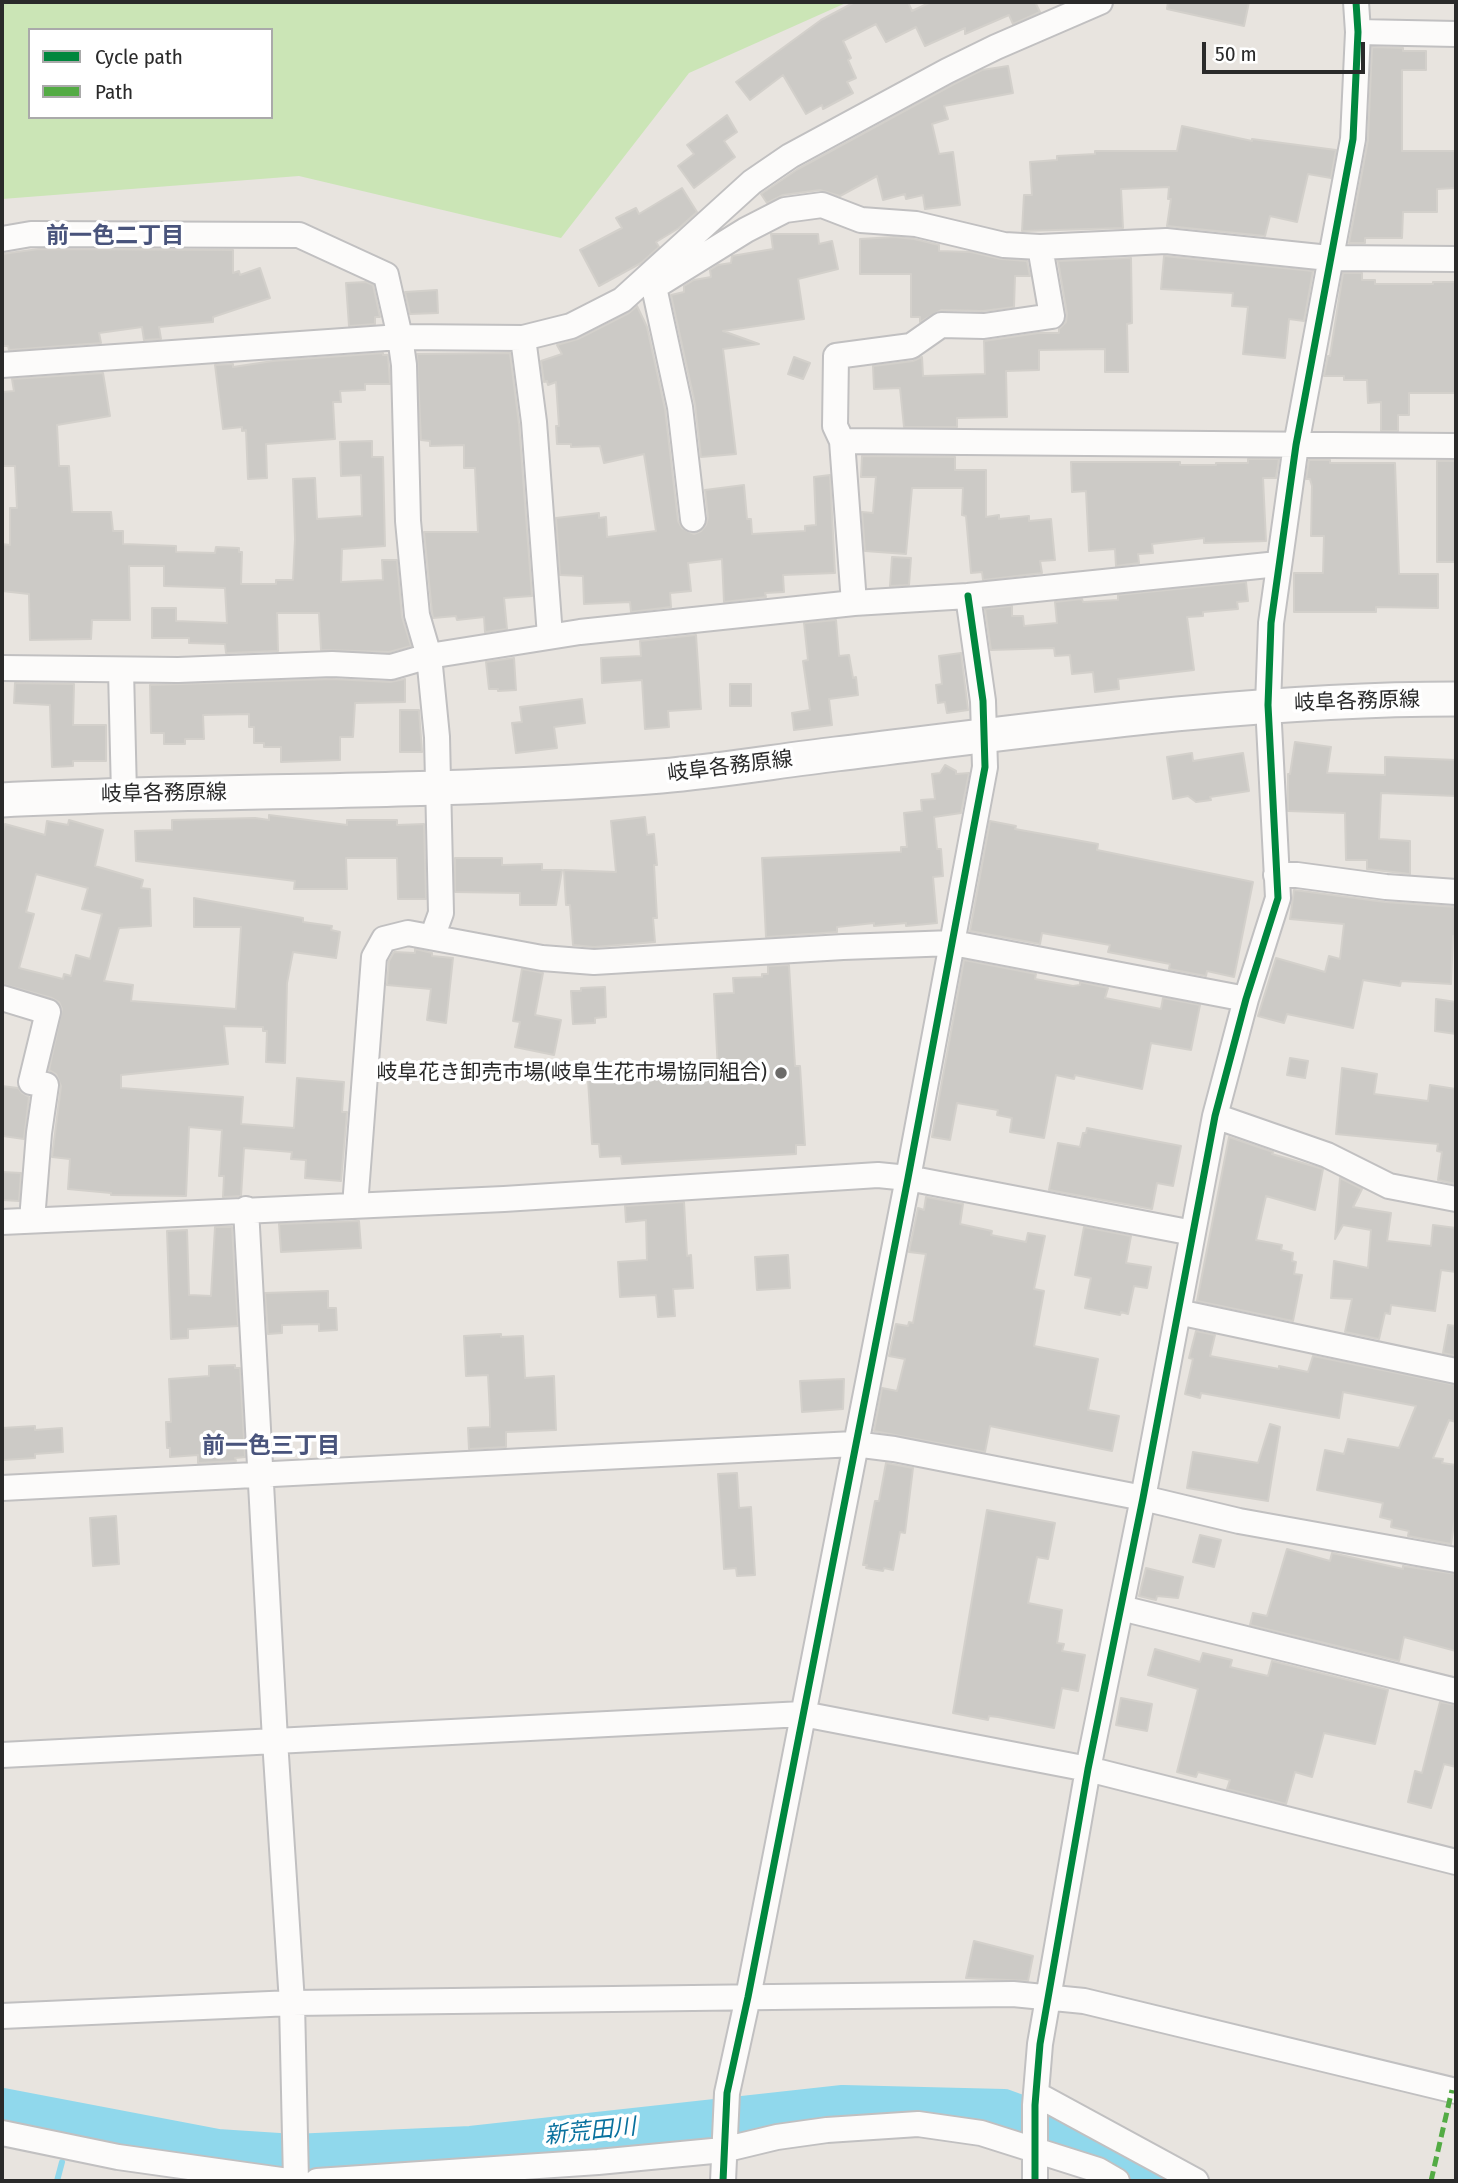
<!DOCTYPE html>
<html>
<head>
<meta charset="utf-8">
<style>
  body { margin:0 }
  #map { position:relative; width:1458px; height:2183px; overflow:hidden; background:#e8e4df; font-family:"Fira Sans Condensed",sans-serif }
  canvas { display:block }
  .frame { position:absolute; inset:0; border:4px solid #2a2a2a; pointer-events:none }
  .legend { position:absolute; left:28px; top:28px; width:245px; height:91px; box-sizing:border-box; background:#fff; border:2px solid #aaa; margin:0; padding:9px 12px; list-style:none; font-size:21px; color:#2a2a2a }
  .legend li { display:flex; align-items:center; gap:14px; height:35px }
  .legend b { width:35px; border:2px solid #aaa }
  .scale { position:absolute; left:1202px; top:42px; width:163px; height:32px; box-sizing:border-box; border:4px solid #2a2a2a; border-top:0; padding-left:9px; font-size:21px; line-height:24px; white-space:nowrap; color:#2a2a2a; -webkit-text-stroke:5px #fff; paint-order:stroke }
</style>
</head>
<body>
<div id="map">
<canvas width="1458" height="2183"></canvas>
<div class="frame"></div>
<ul class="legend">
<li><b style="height:9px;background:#00873e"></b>Cycle path</li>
<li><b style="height:9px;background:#53ab44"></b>Path</li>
</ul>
<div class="scale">50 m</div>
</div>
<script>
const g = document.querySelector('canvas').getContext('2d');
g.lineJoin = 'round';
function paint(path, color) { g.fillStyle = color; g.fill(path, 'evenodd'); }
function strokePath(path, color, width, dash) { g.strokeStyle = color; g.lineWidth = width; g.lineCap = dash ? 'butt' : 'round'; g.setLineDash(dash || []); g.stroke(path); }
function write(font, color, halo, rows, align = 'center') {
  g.font = font + ' "Fira Sans Condensed","Noto Sans JP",sans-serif'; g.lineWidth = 7; g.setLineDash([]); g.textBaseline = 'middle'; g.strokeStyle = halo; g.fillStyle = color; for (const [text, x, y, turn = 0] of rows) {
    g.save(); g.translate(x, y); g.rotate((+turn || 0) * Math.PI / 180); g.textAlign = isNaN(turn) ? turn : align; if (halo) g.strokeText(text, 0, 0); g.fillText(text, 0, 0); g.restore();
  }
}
const green = new Path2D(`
  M2,2H848L689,73L561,238L299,176L2,199ZM30,30H271V117H30Z`);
const stream = new Path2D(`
  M57,2181L62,2162`);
const river = new Path2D(`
  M2,2107L217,2148L294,2153L471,2145L843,2104L1004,2108L1089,2139L1165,2181`);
const building = new Path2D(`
  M855,2H908L912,11L931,2H1041L1036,4L1040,12L1013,24L1009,15L965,34V28L925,46L916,27L886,42L876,24L843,41L851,58L848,60L856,78L847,82L853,93L823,109L822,105L806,114L783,75L750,100L736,82L821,20Z
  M1168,2H1249L1244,26L1167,9Z
  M1372,47L1403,48V51H1426V70H1402V151H1456V188L1437,189V212H1403L1402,238H1365V243H1349L1368,140Z
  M1008,66L1013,93L944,106L948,119L932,124L939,154L953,152L960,205L925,209L923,195L906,199L905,194L883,200L877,176L840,196L820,190L783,195L767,203L761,194L798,169L954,84L982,70Z
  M727,115L737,132L724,141L735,157L694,188L678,166L694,154L687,145Z
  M1182,126L1252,141V139L1336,150L1331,178L1308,174L1297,222L1270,216L1265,236L1167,226L1171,199H1168L1169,187L1121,189L1123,228L1022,231L1024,195H1032L1030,162L1057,160V156L1095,154V151H1177Z
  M682,188L697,212L679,228L656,242L659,247L641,263L599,286L580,250L622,228L616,218L636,208L639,214Z
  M771,234H818L819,244L832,241L838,269L798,279L804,319L723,331L759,344L723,349L736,454L701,457L695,404L671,295L684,292V286L694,280L711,277L710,270L718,265L731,263L732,256L773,249Z
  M894,237L914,239L939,245V251L971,252L1001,259L1027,261L1030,276H1015L1014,307L983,311L941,310L920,322V317H911V274H860V239Z
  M39,249L233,250V273L239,271L240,275L260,268L270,298L213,317V322L159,327L161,339L144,340L142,327L99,333L101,343L9,350L8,346H2V254Z
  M1164,256L1313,271L1304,321L1289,319L1285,358L1243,354L1248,307L1232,306L1233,293L1161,289Z
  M1131,258L1132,323L1127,324L1128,372H1105V349L1039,350V370L1006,371L1007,417L957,418V427H904L900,388L874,389L873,366L913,361L922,357L923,376L985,374L984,341L1038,333H1059V329L1066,322L1067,314L1058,261Z
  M1343,273H1362V280H1375V284H1433V282H1456V393H1409V415H1398V431H1381V402L1368,403L1367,380H1344V376H1324L1328,356H1330Z
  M366,282L373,285L380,317H375V324L349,326L346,283Z
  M437,290L438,313L410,314L405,292Z
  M637,306L647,327L665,409L678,521L682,528L694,534L701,531L706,525L708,517L705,490L744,485L747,519H751L752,534L805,531V526L816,525L814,477L830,475L835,573L783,575L784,592L765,593L766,597L724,602L722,559L688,563L691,591L670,593L671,607L631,612L630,602L584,604L583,576L560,575L556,518L599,513V518L606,517L607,537L656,531L644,454L604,463L600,446L571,447V444H557L556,426H559L556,382L548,385L547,381L544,382L541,361L562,354L557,345L578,339L629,313Z
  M383,353V355H388L390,384H365V390L340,391L341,402H333L335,439L266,444L267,478L248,479L246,430L242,431V427L223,429L215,365L233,364V367L273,361Z
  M510,353L519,424L532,596L504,598L507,629L485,632L484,617L457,620L456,616L433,618L432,612L424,532H478L475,468H464V445L430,446V441L421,440L417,354Z
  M794,357L810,363L803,379L788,374Z
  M103,373L110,416L57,425L59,466H69L72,512H111L113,531H123V544L176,546V552L215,553L216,547L239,548V552H242L241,584H276V580H293L295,539L293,479L315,478L317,519L362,516L361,475L341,476L340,442L372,441V457H383L385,546L342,549L341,582L383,580L382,560H397L402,617L411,646L389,652L321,650L319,613H277L278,651L226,653L225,644L189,643V638H152V608H176V621L227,623L225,588L164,586V566H129L130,620H92L91,639L30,640L29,594L2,591V544L10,545V508H17L15,466H2V392L14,391L12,379Z
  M862,456L955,457V470H986V517L999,515V519L1029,516V521L1051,519L1055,560L1040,561L1042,573L983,580L982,572L971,573L966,516L962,515L963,488H912L906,554L865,551L862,512L873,513L876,477H861Z
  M1248,459H1279L1276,478H1263L1266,541L1204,543V538L1152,544L1153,553L1138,554L1139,563L1116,566L1115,549L1089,551L1086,491L1072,492L1071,462H1180V465H1216V463H1248Z
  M1309,460H1330V463H1395L1399,574H1438V608L1376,607V612H1294V573H1323L1324,536H1311L1312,486L1310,479H1306Z
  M1437,461H1456V562H1437Z
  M892,557L911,558L909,585L890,586Z
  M1246,582L1248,601L1237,602L1238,609L1203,612V616L1187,617L1194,670L1118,679L1119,689L1095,692L1093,672L1072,674L1070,655L1055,656L1054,648L991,650L985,609L1012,606V616H1023L1024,626L1057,623L1055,602L1082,599L1083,602L1118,600V595Z
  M836,620L839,656L849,655L853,678L856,677L858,695L829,699L832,725L794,730L792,713L810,710L803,661L808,660L804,623Z
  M696,635L701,709L668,711L669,727L645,729L642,680L602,683L601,658L641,656L640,641Z
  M961,653L968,710L947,713L945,702L938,703L936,685L942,684L939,656Z
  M514,658L516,690L498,691V689H489L486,662Z
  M332,679L390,682L405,679V702L355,703L353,737H340V760L281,762V747H264V743H254V727H249V714L203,715L204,739H185V744H164V733H151L150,685Z
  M15,683L74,684L73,725H106V761H73V766L52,767L50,705L14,703Z
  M730,684H751V706H730Z
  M582,699L585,723L554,727L557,748L516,753L512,723L522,722L520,707Z
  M400,710H419L422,752H400Z
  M1295,742L1331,747L1327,773L1385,775V757L1456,760V796L1381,793L1379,839L1410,841V874L1367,869V860H1346L1345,813L1288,811V774H1290Z
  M1192,753L1193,761L1243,753L1249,791L1210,797L1211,800L1196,802L1188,796L1173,799L1167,757Z
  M945,765L956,771V774L969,773L961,813L934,817L937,849H941L943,876L933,877L937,923L906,926V923L874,926V923L837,927V932L766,937L762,858L901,852V847H907L904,813L922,811L921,800L935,799L932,774L940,773Z
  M269,815L347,825V820H397V825L424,824L426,899H398L397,858H346L347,889H294L295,881L136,861L135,831L172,830V820L255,818L269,820Z
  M645,817L647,835L654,834L657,865H654L657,918H653L655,942L594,947L573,945L570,905H566L564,870L616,872L611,821Z
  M69,820L103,830L95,866L143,880L141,888L150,889L151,926L119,928L104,981L133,985L131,1001L236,1009L241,927H194V898L303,918V922L332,926L331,930L340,932L336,958L293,952L287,983L285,1063L266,1062L267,1031H263V1027L224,1026L228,1064L121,1075V1088L243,1097L241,1124L294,1128L297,1078L344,1082L342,1112H347L341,1181L305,1178L306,1160L291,1159L292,1152L244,1148L241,1196L223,1197L224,1176H219L222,1130L189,1127L186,1196L111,1195V1193L68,1189L70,1159L52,1157L61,1086L56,1074L49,1070L62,1009L59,1002L52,998L2,984V835L5,824L45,835L47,821L68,825ZM36,874L88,888L82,909L102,914L90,959L76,955L71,976L64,974L63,979L19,968L34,914L26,912Z
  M990,821L1016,826L1015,829L1098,844L1097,850L1253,882L1234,977L1207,971L1206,976L1169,969L1170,964L1108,952L1110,945L1042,933L1040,944L970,931Z
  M455,858H502V865L542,864V870H562L556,905H520V893L455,892Z
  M1294,890L1385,902L1456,907V937L1453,936L1451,984L1401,981L1400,986L1363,980L1353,1028L1287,1014L1284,1023L1258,1016L1276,958L1325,972L1329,956L1340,959L1344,924L1290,919Z
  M415,949L432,953V956L453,958L446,1023L427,1020L431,989L387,985L389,961L394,952L415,953Z
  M964,960L1036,974L1035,979L1073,986L1080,985V982L1108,988L1105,998L1161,1009L1163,998L1200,1005L1191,1050L1151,1043L1142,1089L1075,1075L1074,1079L1056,1075L1044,1138L1010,1132L1012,1118L997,1115L998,1110L957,1103L950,1140L932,1137Z
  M789,965L795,1066H800L805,1145H796V1154L622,1164L621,1156L600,1157L599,1144H592L588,1079L718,1071L714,994L734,993L733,978L762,977V974H768V966Z
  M522,969L543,973L535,1015L561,1020L554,1055L515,1047L520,1022L513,1021Z
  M605,987L606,1017L595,1018V1023L573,1024L571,991H581V988Z
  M1436,999L1456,1002V1034L1435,1031Z
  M1290,1058L1308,1061L1305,1078L1287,1075Z
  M1342,1068L1377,1074L1374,1094L1428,1101L1430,1085L1456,1089V1184L1438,1180L1442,1152L1437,1151L1438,1144L1336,1134Z
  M2,1086L18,1088L22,1093L29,1097L24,1139L3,1136Z
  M1087,1128L1181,1146L1173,1186L1157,1183L1152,1209L1049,1190L1058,1143L1080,1147L1083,1133H1086Z
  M1229,1137L1273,1152L1272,1154L1323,1169L1315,1210L1266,1196L1256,1240L1282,1245L1281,1250L1293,1253L1292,1261L1296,1262L1294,1274L1302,1275L1293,1321L1197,1301Z
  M2,1172L21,1173L19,1201L2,1200Z
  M1340,1178L1362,1189L1353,1207L1391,1213L1387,1241L1431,1246L1433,1225L1456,1228V1272L1441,1270L1435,1311L1391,1305L1390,1314L1385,1313L1379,1339L1345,1332L1352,1299L1331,1298L1334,1261L1368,1268L1371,1230L1343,1225L1335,1239Z
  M926,1197L963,1204L960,1224L992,1231L991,1235L1026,1242L1028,1233L1045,1236L1034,1289L1044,1291L1034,1346L1098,1359L1088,1410L1119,1416L1112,1451L990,1426L985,1452L874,1431L882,1388L897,1391L905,1359L889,1356L896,1324L908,1326L909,1322L913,1323L926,1254L909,1252L918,1208L924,1210Z
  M684,1202L687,1256L691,1255L693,1288L673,1289L675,1316L658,1317L656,1295L620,1297L618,1262L647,1260L646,1220L626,1222L625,1206Z
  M359,1221L361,1248L281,1252L279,1224Z
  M215,1227H232L238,1326L188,1329V1338L171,1339L167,1231L187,1230L189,1295L211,1296Z
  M1084,1227L1131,1236L1126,1263L1151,1267L1147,1288L1134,1286L1128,1314L1121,1312L1120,1315L1085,1308L1091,1278L1075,1275Z
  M788,1255L790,1288L757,1290L755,1257Z
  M328,1291V1308H336L337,1330L319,1331V1324L282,1325V1333L268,1334L265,1293Z
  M1448,1325L1456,1326V1356L1443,1353Z
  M1196,1331L1215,1335L1210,1356L1279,1369V1366L1308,1372L1313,1356L1456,1385V1422L1449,1420L1433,1458L1443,1459L1442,1463L1456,1465V1510L1451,1544L1408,1536L1409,1531L1391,1527L1392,1520L1380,1517L1383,1503L1317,1490L1325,1450L1344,1454L1348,1439L1399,1448L1416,1406L1343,1392L1339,1418L1201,1393L1200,1398L1185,1394L1193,1359L1189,1358Z
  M501,1334V1337L523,1336L525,1378L554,1376L556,1430L506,1432V1447L469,1449L468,1428L490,1427V1414L488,1375L466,1376L464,1336Z
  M235,1365V1368H240L245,1457L235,1458L236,1461L198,1463V1455L170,1457V1448H167L166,1422H171L169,1379L209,1376V1366Z
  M844,1379L843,1409L802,1412L800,1381Z
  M1270,1424L1280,1427L1268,1501L1187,1488L1193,1452L1258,1463Z
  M35,1426V1430L62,1428L63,1452L35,1454V1458L3,1460L2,1428Z
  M886,1463L913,1468L905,1533L900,1532L893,1570L884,1568L883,1571L866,1568L867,1565H863L875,1501H879Z
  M737,1473L739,1508L751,1507L755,1575L737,1576L736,1568L724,1569L718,1474Z
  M987,1510L1055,1523L1048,1559L1037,1557L1028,1603L1062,1610L1057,1643L1064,1644L1062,1651L1085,1655L1078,1691L1062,1688L1054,1728L998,1717L989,1716L988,1720L953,1713Z
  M116,1516L119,1564L93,1566L90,1518Z
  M1200,1535L1221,1540L1214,1567L1193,1562Z
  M1287,1549L1330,1561L1332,1553L1403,1569V1566L1456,1574V1651L1404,1637L1399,1661L1250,1625L1253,1613L1267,1616Z
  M1146,1568L1183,1577L1178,1598L1157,1596L1156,1600L1139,1596Z
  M1155,1649L1200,1662L1203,1653L1232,1660L1230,1667L1268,1676L1272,1661L1388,1690L1375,1744L1324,1733L1312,1777L1295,1772L1286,1804L1227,1789L1230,1780L1198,1772L1196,1777L1177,1772L1198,1689L1148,1675Z
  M1121,1698L1152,1704L1147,1731L1116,1725Z
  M1440,1702L1456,1705V1767L1444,1764L1431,1808L1408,1802L1415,1771L1422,1773Z
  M974,1941L1033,1956L1028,1981L966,1978Z`);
const street = new Path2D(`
  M1358,32L1456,34
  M2,239L31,234L299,235L386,275L400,337L404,365L408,521L417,615L429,656L437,737L441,913L433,935
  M648,278L654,287L680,407L693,519
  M654,287L746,230L785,210L822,205L861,220L916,224L1004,245L1040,247L1166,241L1329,258L1456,259
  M523,338L534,422L550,636
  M2,365L400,337L523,338L571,326L622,300L752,182L790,156L947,71L996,47L1100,2
  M842,441L1456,446
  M854,603L842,441L835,426L836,356L911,346L941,325L984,326L1052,316L1040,247
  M2,668L178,670L332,664L391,667L429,656L580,632L854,603L968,596L1278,564
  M121,670L124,794
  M1276,875H1297L1386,887L1456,892
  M2,998L48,1012L31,1082L46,1085L39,1133L32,1220
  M1215,1116L1327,1155L1389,1186L1456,1199
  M355,1206L374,957L384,939L408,933L542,958L594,962L843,947L953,943L1246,999
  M246,1209L275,1740L292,2003L296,2181
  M2,1222L504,1199L878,1175L908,1178L1193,1233
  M1178,1312L1456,1371
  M2,1488L854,1444L894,1449L1143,1498L1239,1521L1456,1560
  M1121,1608L1456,1691
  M2,1755L803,1714L1088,1769L1456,1862
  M2,2016L292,2003L1013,1994L1084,2001L1456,2091
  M1036,2094L1196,2181
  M2,2133L118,2157L288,2181
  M317,2181L598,2162L723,2150L777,2137L827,2130L918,2124L981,2133L1098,2170L1117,2181
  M723,2181L727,2093L748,1997L908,1178L985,767L983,701L968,596
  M1035,2181V2105L1040,2044L1088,1769L1143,1498L1215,1116L1246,999L1278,898L1268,705L1271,623L1296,445L1353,139L1358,32L1356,2`);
const secondary = new Path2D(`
  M2,800C221,789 442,794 661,776C719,771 778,761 836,754C1042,729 1249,699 1456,699`);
const quiet = new Path2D(`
  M1431,2181L1452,2090`);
const cycleway = new Path2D(`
  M723,2181L727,2093L748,1997L908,1178L985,767L983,701L968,596
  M1035,2181V2105L1040,2044L1088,1769L1143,1498L1215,1116L1246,999L1278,898L1268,705L1271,623L1296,445L1353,139L1358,32L1356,2`);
const markers = [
  [781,1073,7,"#6c6b69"]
];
const streetNames = [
  ["岐阜各務原線",1357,702,-2],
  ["岐阜各務原線",730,767,-7],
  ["岐阜各務原線",164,794,-1]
];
const poiNames = [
  ["岐阜花き卸売市場(岐阜生花市場協同組合)",767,1073]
];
const neighbourhoodNames = [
  ["前一色二丁目",115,237],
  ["前一色三丁目",271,1447]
];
const waterNames = [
  ["新荒田川",590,2132,-6]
];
paint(green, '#cbe5b6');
strokePath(stream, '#90d8ec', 6);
strokePath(river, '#90d8ec', 38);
paint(building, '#cccac6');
strokePath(building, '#d3d0cb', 2);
strokePath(street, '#c1c0c1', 28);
strokePath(secondary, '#c1c0c1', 37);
strokePath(street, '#fcfbfa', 24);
strokePath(secondary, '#fcfbfa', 33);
strokePath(quiet, '#53ab44', 5, [10, 5]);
strokePath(cycleway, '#00873e', 7);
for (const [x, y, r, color] of markers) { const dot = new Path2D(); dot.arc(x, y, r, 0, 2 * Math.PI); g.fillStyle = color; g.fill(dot); strokePath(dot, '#fff', 2.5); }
write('21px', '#2a2a2a', '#fff', streetNames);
write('21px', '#2a2a2a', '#fff', poiNames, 'right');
write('bold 23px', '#49547c', '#fff', neighbourhoodNames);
write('italic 23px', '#09719e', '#fff', waterNames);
</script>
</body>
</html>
